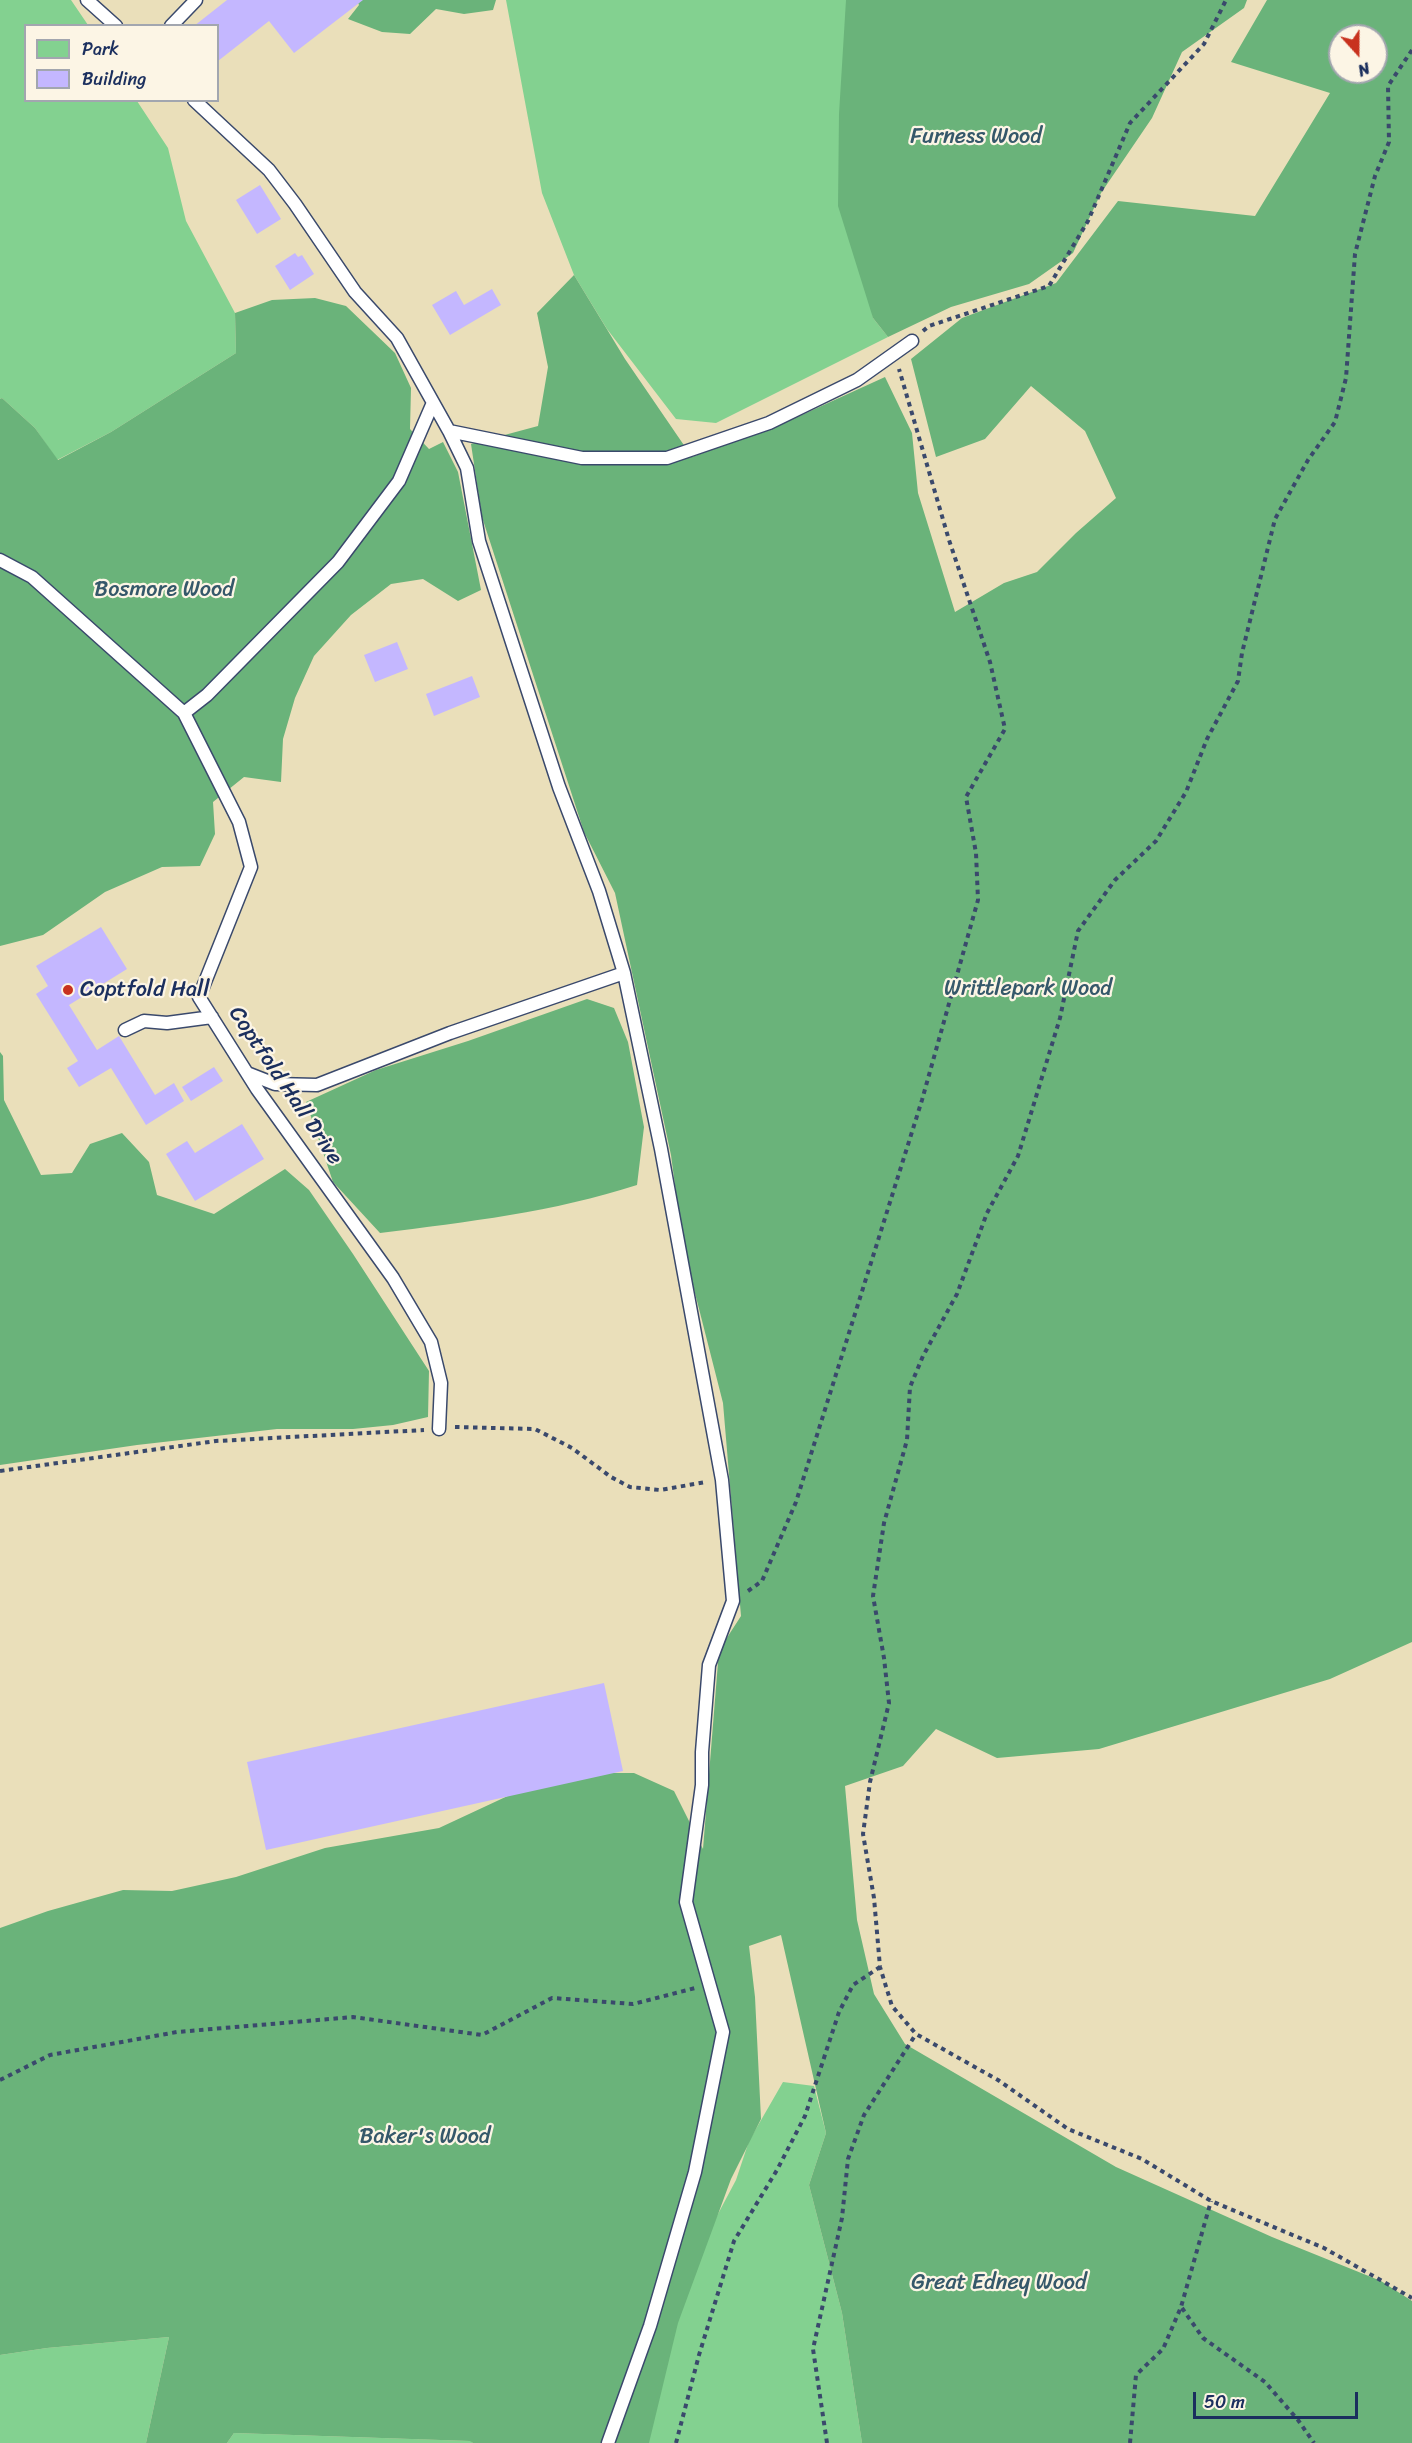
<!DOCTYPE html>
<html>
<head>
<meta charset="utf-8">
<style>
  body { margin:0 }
  #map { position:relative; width:1412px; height:2443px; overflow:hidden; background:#eadfba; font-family:Sriracha,sans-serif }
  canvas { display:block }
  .legend { position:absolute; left:24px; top:24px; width:195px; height:78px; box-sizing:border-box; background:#fcf5e5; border:2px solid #a2a6af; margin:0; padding:8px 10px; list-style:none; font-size:18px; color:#1b2f5e }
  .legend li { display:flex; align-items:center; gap:12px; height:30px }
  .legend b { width:30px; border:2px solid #a2a6af }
  .north { position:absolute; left:1328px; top:24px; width:60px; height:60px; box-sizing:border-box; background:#fcf5e5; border:2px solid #a2a6af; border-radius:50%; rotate:159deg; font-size:16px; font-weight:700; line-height:24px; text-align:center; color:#1b2f5e }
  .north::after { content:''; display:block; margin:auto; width:21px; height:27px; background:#c8321e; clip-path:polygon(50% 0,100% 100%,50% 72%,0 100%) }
  .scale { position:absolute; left:1193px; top:2392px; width:165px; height:27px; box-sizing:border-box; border:3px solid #1b2f5e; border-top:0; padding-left:8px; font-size:18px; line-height:21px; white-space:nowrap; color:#1b2f5e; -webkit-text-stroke:4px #fcf5e5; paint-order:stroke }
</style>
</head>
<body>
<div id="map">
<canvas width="1412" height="2443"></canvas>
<ul class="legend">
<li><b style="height:16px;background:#83d190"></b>Park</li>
<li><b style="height:16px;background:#c4b7ff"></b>Building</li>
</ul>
<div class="north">N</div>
<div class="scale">50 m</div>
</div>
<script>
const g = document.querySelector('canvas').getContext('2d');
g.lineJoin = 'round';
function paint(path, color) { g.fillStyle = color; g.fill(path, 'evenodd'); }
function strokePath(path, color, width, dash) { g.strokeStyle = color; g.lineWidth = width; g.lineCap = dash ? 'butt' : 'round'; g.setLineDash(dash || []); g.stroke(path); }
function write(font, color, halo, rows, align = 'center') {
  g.font = font + ' Sriracha,sans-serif'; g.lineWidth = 4.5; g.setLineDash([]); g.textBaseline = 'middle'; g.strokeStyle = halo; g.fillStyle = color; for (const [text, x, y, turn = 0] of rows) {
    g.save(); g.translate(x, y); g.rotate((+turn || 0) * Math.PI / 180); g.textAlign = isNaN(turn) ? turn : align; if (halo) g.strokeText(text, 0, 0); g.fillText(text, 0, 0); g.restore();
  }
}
const green = new Path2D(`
  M0,0H71L88,25L26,26V100L137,101L168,148L186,221L235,313L236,353L111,432L57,460L35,428L2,398L0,399Z
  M506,0H850L873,318L888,337L716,423L676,419L607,329L574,275L542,193Z
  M783,2082L814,2086L826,2133L809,2185L842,2313L862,2443H644L662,2341L710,2229L736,2180L749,2141Z
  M169,2337L146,2443H0V2355L47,2348Z
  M234,2433L471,2441L473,2443H227Z`);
const forest = new Path2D(`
  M357,0H496L493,10L464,14L436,9L410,34L382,32L348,19L359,5Z
  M846,0H1247L1244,8L1182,52L1152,118L1101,193L1073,253L1029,284L951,307L888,337L873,318L838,206L839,114Z
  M1267,0H1412V1642L1330,1679L1099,1749L997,1758L936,1729L903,1766L845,1786L857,1920L874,1994L905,2044L1116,2167L1272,2237L1381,2281L1412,2301V2443H862L842,2313L809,2185L826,2133L781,1935L749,1946L755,1997L761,2119L731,2179L678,2323L649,2443H473L470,2441L234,2433L227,2443H146L169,2337L47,2348L0,2355V1928L48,1911L123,1890L172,1891L236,1877L325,1848L439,1828L557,1773H634L674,1791L703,1849L719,1650L741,1616L723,1403L683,1246L671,1155L615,893L584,832L482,517L471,444L538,426L548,367L537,313L574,275L625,359L692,457L793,419L885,377L912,433L918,493L955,612L1004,583L1037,572L1076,533L1116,498L1085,431L1031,386L985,439L936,457L911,359L962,318L1056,283L1118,201L1255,216L1330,93L1231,62ZM1340,36H1376V72H1340Z
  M315,298L346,306L395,353L411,388L410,429L429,449L443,442L458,472L481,590L458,601L423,579L391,584L351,615L314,656L295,698L283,739L281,782L244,777L213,802L215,834L200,866L162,867L105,892L43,935L0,946V399L2,398L35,428L58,460L111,432L236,353L235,313L272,300Z
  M587,999L614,1008L628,1042L644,1127L637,1185C554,1212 467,1222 380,1233L333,1182L306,1102L376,1070L468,1041Z
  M0,1052L3,1056L4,1100L41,1175L72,1173L90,1144L122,1133L149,1162L157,1195L214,1214L285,1169L309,1190L353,1254L429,1371L428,1417L393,1425L353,1429H277L137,1445L0,1465Z`);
const building = new Path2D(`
  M227,0H363L294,53L269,21L218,61V26H194Z
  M260,185L281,219L257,234L236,200Z
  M295,253L298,257L302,255L314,274L290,290L275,266Z
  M492,289L501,305L450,335L432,305L456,291L464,305Z
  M397,642L408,669L375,682L364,655Z
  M472,676L480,697L434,716L426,694Z
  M101,927L127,969L69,1005L97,1050L119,1036L155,1095L174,1083L184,1101L146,1125L111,1068L79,1087L67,1068L78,1061L36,994L48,986L36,966Z
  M214,1067L223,1081L191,1101L182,1087Z
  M242,1124L264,1159L195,1201L166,1154L187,1141L195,1153Z
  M604,1683L623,1771L266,1850L247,1762Z`);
const path = new Path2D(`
  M1412,50L1388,86L1389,142L1375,176L1355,254L1346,378L1335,422L1308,460L1275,519L1242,653L1238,681L1207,739L1186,792L1156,841L1115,880L1078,931L1060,1018L1018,1156L987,1213L957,1294L923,1356L910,1387L907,1440L884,1523L873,1596L884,1658L889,1703L870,1782L863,1834L874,1898L880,1967L892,2006L916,2034L998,2080L1068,2129L1142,2159L1211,2201L1324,2248L1412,2298
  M923,331L929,326L1049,286L1088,221L1130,123L1204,44L1226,0
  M455,1427L535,1429L572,1448L611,1477L630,1487L660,1490L706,1482
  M0,1471L216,1441L424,1430
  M748,1591L762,1581L796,1502L922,1100L978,900L976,853L966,797L1005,729L990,662L949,540L899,369
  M0,2080L50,2055L177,2032L353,2017L482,2035L552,1998L633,2004L695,1988
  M1182,2308L1203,2338L1265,2382L1298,2420L1314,2443
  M676,2443L699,2355L734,2241L777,2170L805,2116L839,2012L853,1985L880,1967
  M827,2443L813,2349L842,2218L848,2159L864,2115L916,2034
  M1130,2443L1136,2375L1163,2349L1181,2307L1211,2201`);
const lane = new Path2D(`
  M87,0L116,26
  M171,26L196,0
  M194,100L269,170L295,204L355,292L397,338L449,431L467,468L479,541L559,787L599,891L624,973L661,1149L722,1480L733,1601L709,1665L702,1752V1785L686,1902L723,2032L695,2172L650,2326L608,2443
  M449,431L582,458H667L769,423L857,380L912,341
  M0,560L32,577L184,713L239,822L251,867L199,997L257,1089L393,1278L431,1342L441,1383L439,1429
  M184,713L207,695L338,562L399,481L432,405
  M125,1030L144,1021L167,1023L212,1017
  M247,1073L275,1084L317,1085L450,1033L624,973`);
const markers = [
  [68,990,6,"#c8321e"]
];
const parkNames = [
  ["Furness Wood",976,137],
  ["Bosmore Wood",164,590],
  ["Writtlepark Wood",1028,989],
  ["Baker's Wood",425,2137],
  ["Great Edney Wood",999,2283]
];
const poiNames = [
  ["Coptfold Hall",80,990]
];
const streetNames = [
  ["Coptfold Hall Drive",285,1086,56]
];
paint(green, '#83d190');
paint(forest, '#6ab37a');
paint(building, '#c4b7ff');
strokePath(lane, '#3a496c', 15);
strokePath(path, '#3a496c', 4, [4.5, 4.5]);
strokePath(lane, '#fff', 12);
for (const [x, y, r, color] of markers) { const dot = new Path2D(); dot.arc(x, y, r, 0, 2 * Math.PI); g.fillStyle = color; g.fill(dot); strokePath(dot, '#fcf5e5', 2); }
write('22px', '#35586a', '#fcf5e5', parkNames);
write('22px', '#1b2f5e', '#fcf5e5', poiNames, 'left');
write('22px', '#1b2f5e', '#fcf5e5', streetNames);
</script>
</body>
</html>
